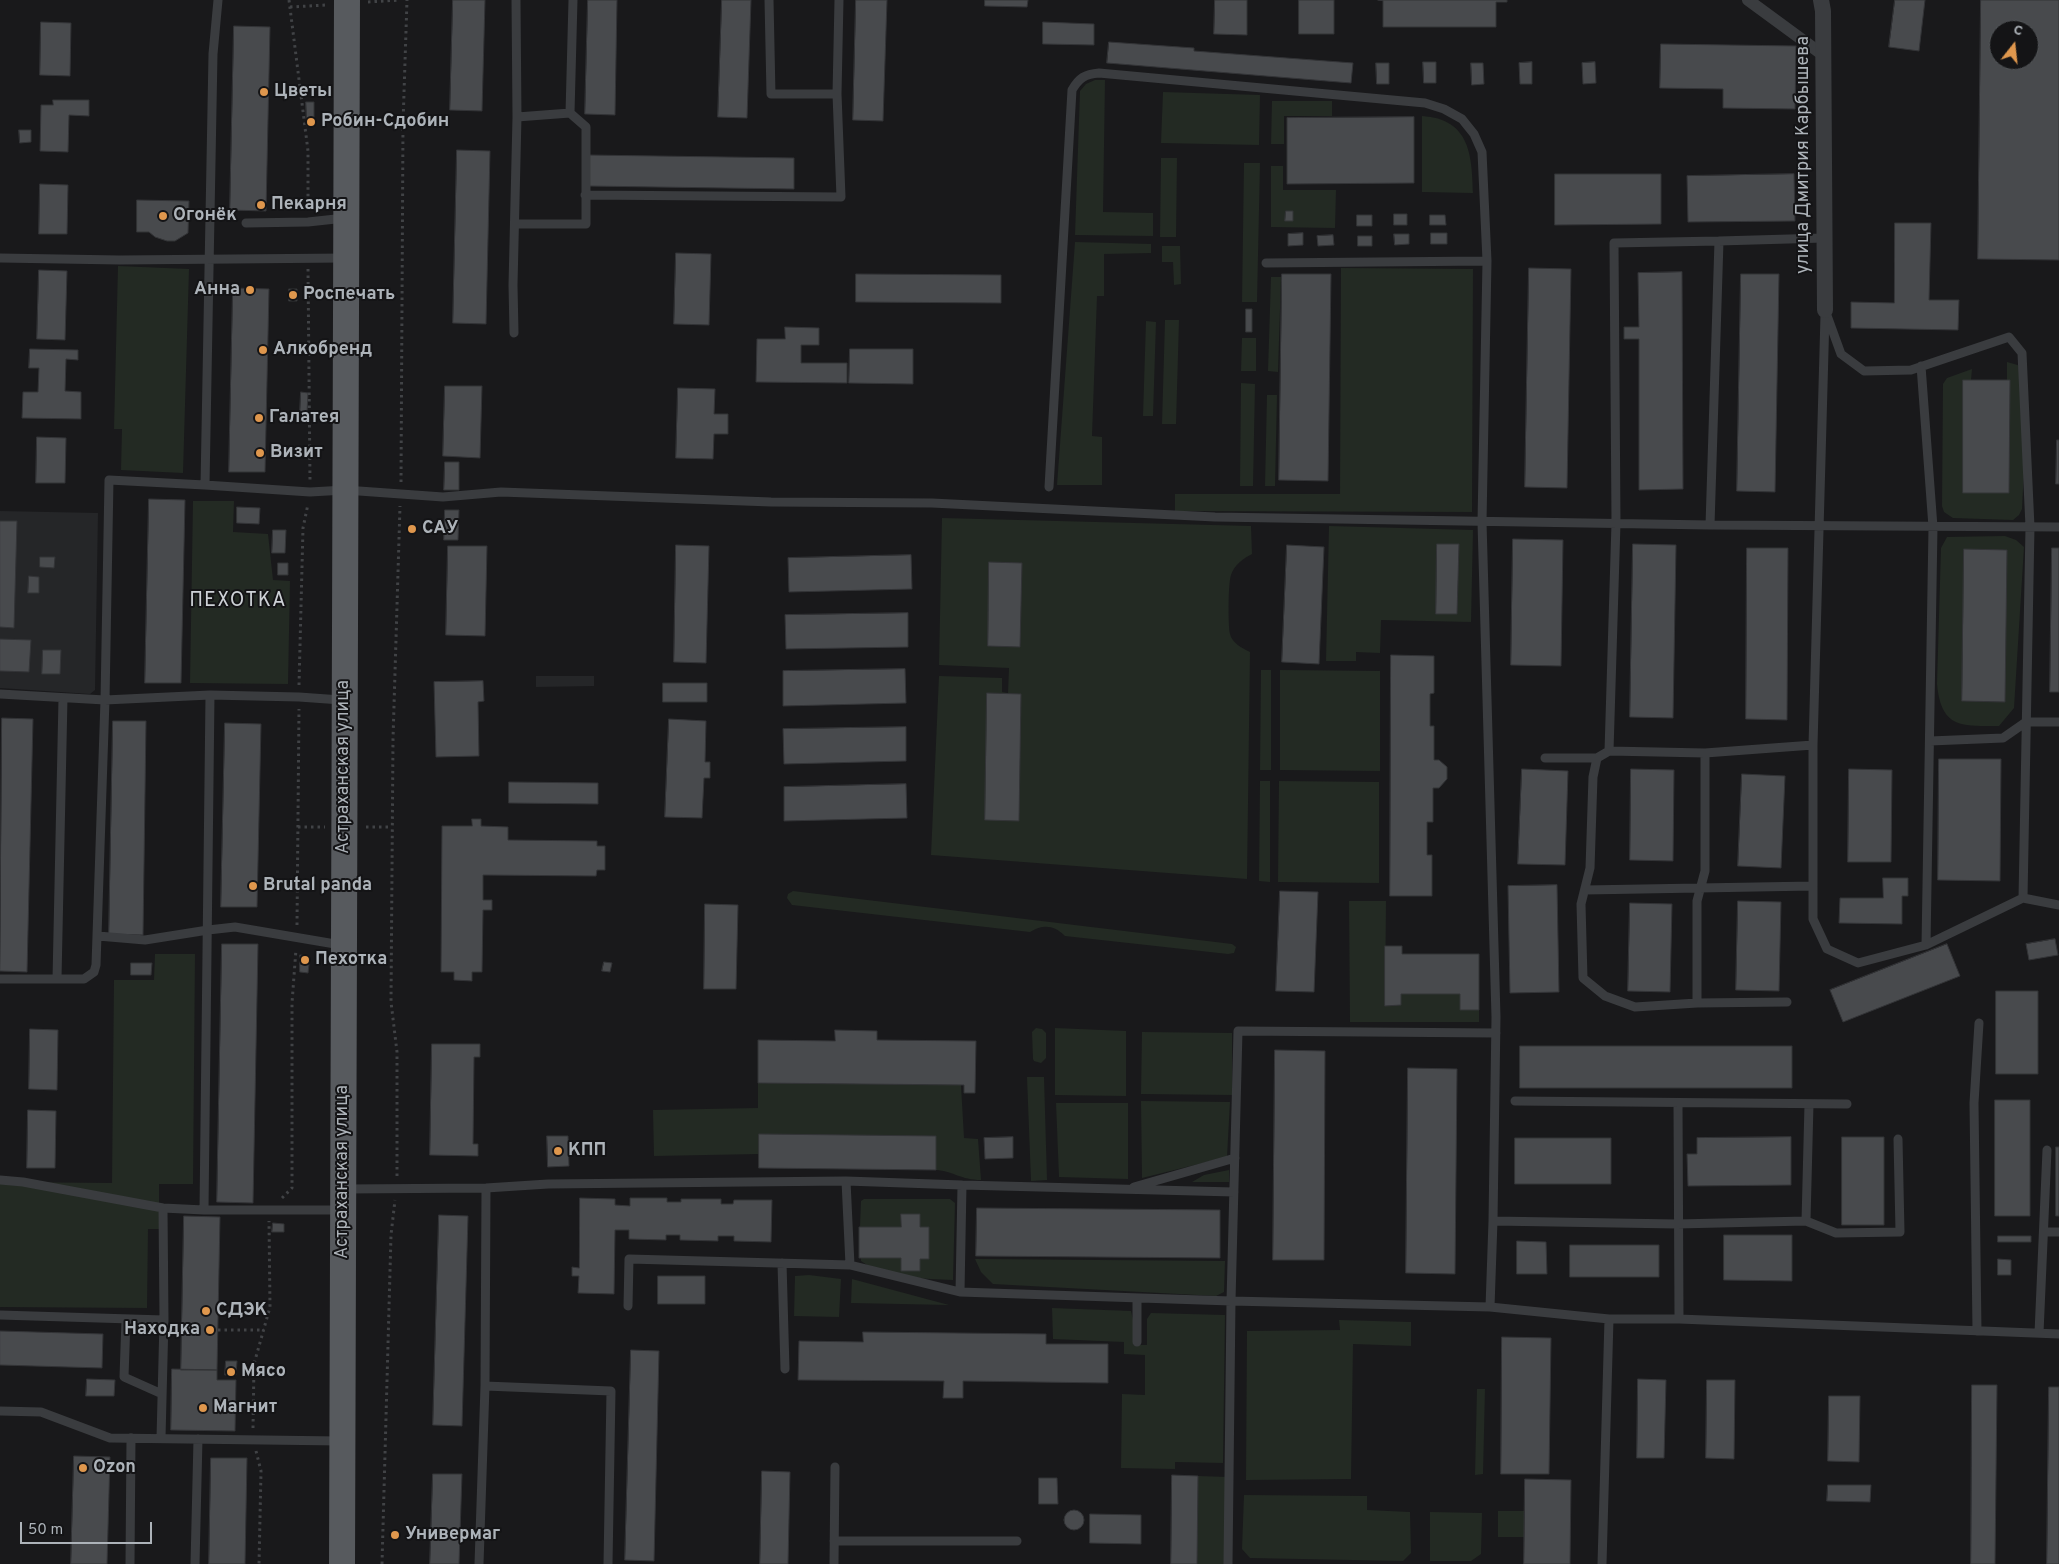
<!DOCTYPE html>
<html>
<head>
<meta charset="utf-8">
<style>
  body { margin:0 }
  #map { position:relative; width:2059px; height:1564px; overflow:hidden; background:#19191b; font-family:Overpass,sans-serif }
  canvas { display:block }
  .north { position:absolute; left:1989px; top:20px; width:50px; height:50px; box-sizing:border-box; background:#141416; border:1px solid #515457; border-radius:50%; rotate:16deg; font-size:14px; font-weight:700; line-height:20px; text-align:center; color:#adb3b9 }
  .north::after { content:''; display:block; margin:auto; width:18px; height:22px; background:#df974d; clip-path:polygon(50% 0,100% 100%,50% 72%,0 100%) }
  .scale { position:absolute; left:20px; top:1522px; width:132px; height:22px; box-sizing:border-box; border:2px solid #adb3b9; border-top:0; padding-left:6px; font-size:15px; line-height:18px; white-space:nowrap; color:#adb3b9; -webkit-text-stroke:4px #141416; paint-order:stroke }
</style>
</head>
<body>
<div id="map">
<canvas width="2059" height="1564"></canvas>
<div class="north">С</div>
<div class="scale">50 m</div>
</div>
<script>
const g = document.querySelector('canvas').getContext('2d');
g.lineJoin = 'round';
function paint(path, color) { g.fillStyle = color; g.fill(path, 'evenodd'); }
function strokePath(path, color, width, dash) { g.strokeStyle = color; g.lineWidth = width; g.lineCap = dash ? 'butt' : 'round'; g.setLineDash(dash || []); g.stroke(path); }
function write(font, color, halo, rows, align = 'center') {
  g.font = font + ' Overpass,sans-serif'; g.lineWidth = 4; g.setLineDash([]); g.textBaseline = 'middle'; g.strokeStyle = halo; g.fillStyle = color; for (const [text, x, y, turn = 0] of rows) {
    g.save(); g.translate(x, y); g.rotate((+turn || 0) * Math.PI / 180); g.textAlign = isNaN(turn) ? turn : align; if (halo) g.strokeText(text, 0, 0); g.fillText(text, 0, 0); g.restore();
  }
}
const built = new Path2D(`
  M0,511L98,513L95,690L90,694L0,688Z
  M536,676H594V686L536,687Z`);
const green = new Path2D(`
  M1095,80H1105L1103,212L1153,213V236L1075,235L1080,91L1086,84Z
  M1163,92L1260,95L1259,145L1161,143Z
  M1272,101H1332V116H1284V144H1271Z
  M1422,116C1470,119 1472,155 1473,193L1422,192Z
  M1161,158H1177L1176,237H1160Z
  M1244,163H1260L1257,302H1242Z
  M1271,166H1283V190H1336L1335,228L1271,227Z
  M1075,242L1151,244V253L1104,254V296H1097L1092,436L1102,437V485H1057Z
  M1162,246H1180L1181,284L1174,285L1173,262H1162Z
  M118,266L189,269L183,473L121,470L122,429H114Z
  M1341,268L1473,269L1472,512L1175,511V494H1340Z
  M1271,277H1281L1278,372L1268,371Z
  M1165,320H1179L1176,424H1162Z
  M1146,321L1156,322L1153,416H1143Z
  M1242,338H1256V371H1241Z
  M2007,362L2021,366L2028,387L2022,509L2019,515L2013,520L1953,518L1944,512L1942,506L1943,384L1947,378L1972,369L1971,380H1963V493H2009L2010,380H2007Z
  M1241,383L1255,384L1253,486H1240Z
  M1267,395H1277L1275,486H1265Z
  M193,501H234L233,532L268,534L273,580L290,581L288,684L190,683Z
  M942,518L1251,526L1252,554C1244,558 1234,565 1231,575C1228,583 1228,626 1230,634C1232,643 1242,648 1250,652L1247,879L931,855L939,676L1002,678V692L1008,693L1009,668L939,665ZM990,562L1022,563L1020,647L988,646ZM987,693L1021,694L1019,820Z
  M1329,526L1473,530L1471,622L1381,620L1380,653L1356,652V661H1326ZM1437,544L1459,545L1457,614L1436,613Z
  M2005,536L2016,540L2024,547L2014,708L1999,726C1962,726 1941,729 1937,684L1941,548L1947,537ZM1965,549L2007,550L2004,702L1962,701Z
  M1261,670H1271V770H1260Z
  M1280,670L1380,671V771L1280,770Z
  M1260,781H1270V882L1259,881Z
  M1279,781L1379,782V883L1278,882Z
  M793,891L1232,944L1236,947L1234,953L1228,954L1065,936C1054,925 1043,924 1030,932L792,905L787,898L788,894Z
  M1349,901H1386L1385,1006L1401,1005V994H1460L1479,1010V1022H1350Z
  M155,954H195L193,1184H159V1229H148L147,1308L0,1307V1182L112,1183L114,980H154Z
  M1036,1028L1042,1029L1046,1033V1058L1041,1063L1034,1061L1033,1059L1032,1032Z
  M1055,1028L1126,1031V1096L1055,1095Z
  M1142,1032L1232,1033V1095L1141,1094Z
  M1027,1077H1044L1047,1180L1031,1181Z
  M758,1083L961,1085L964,1138L978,1139L981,1180C961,1180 953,1171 936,1170V1136L759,1134V1154L654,1156L653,1110L758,1108Z
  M1141,1101L1230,1102L1227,1157L1142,1178Z
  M1056,1103H1128V1179L1059,1177Z
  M1229,1170V1182H1192L1204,1175Z
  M864,1199H950L955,1203L953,1280C925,1279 884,1278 861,1261V1258H901V1271H919L920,1259L929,1258V1228L920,1227V1214H901V1227H860L861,1201Z
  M975,1259L1225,1261L1224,1292L1216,1296L993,1284L981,1272Z
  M809,1275L841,1279L839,1317L794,1316L795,1276Z
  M852,1279L949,1305L851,1303Z
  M1052,1308L1131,1311L1133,1320V1345H1147V1319L1151,1313L1225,1315L1223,1463L1175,1462V1469L1121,1468L1122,1394L1145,1395V1355L1124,1354V1342L1053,1339Z
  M1339,1320L1411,1322V1346L1353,1344L1351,1479L1246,1480L1247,1331L1340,1330Z
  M1477,1389H1485L1483,1474L1475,1475Z
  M1198,1476L1228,1477L1225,1564H1197Z
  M1244,1495L1367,1496V1510L1410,1512L1411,1553L1403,1561L1250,1558L1242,1549Z
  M1498,1511H1524V1537H1498Z
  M1430,1512L1482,1513L1481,1554L1471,1561H1430Z`);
const building = new Path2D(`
  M453,0H485L482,111L450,110Z
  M588,0H617L615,115L585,114Z
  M722,0H751L747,118L718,117Z
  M856,0H887L883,121L853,120Z
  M985,0H1028L1027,7L985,6Z
  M1215,0H1247V35L1214,34Z
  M1299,0H1334V34H1299Z
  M1378,0H1507V2H1496V27H1383V1Z
  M1895,0H1925L1919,51L1889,47Z
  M1981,0H2059V260L1978,259ZM1999,30H2029V60H1999Z
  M41,22L71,23L70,76L40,75Z
  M1043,22L1094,24V45L1043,44Z
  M234,26L270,27L266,211L230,210Z
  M1109,42L1194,48V51L1353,63L1351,83L1107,63Z
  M1661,44L1796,46L1795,109L1723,108V89L1660,88Z
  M1423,62H1436V83H1424Z
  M1532,62V84H1520L1519,63Z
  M1595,62L1596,83L1583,84L1582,63Z
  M1376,63H1389V84H1377Z
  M1471,63H1483L1484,84L1472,85Z
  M53,100H89V116L69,115L68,152L40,151L41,105H53Z
  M306,102H314V126H307Z
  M1414,117V183L1287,184V118Z
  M19,130H31V142L20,143Z
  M457,150L490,151L486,324L453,323Z
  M587,155L794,158V189L587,186Z
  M1555,174H1661V224L1555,225Z
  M1794,174L1795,221L1688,222L1687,176Z
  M40,184L68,185L67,234H39Z
  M137,200L189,201L188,233L175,241H167L155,237L149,232H137Z
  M1286,211H1293V221H1285Z
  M1394,214H1407V225H1394Z
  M1357,215H1372V226H1357Z
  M1430,215H1445L1446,225H1430Z
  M1895,223H1931L1929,300H1959L1958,330L1851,328V302L1894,303Z
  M1303,233V245L1288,246V234Z
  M1431,233H1447V244H1431Z
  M1394,234H1409V244L1395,245Z
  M1333,235L1334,245L1318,246L1317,236Z
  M1358,236H1372V246H1358Z
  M676,253L711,254L709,325L674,324Z
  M1529,268L1571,269L1567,488L1525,487Z
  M39,270L67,271L65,340L37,339Z
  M1682,272L1683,489L1639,490V339H1624V327H1639L1638,273Z
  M856,274L1001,275V303L856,302Z
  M1282,274H1331L1328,481L1279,480Z
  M1741,274H1779L1775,492L1737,491Z
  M233,288L269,289L265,472H229Z
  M289,289H297V301H289Z
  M1246,309H1252V332H1246Z
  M785,327L819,328V345H801V363H847V383L756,382L757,339H785Z
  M30,349L78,350V360L66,359L65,391L81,392V419L22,418L23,392H38L39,368H29Z
  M850,349H913V384L849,383Z
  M1963,380H2010L2009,493H1963Z
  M445,386H482L480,458L443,456Z
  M678,388L715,389L714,414H728V434H714L713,459L676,458Z
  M301,392L308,393L307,412H300Z
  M37,437L66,438L65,483H36Z
  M2057,440H2059V484H2056Z
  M445,462H459V490H444Z
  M149,499L185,500L181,683H145Z
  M237,507L260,508L259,524L237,523Z
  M445,510H459L458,540H444Z
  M0,521H17L14,628L0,627Z
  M273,530H286L285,553H272Z
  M1513,539L1563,540L1561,666L1511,665Z
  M1437,544H1459L1457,614H1436Z
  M1633,544L1676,545L1673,718L1630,717Z
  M676,545L709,546L706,663L674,662Z
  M1287,545L1324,547L1319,664L1282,662Z
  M448,546H487L485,636L446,635Z
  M1747,548H1788L1787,720L1746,719Z
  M2052,548H2059V692H2050Z
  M1964,549L2007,550L2005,702L1962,701Z
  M911,555L912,589L789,592L788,558Z
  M40,557H55L54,568L40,567Z
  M989,562L1022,563L1020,647L988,646Z
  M278,563H288V575H278Z
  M29,576L39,577V593H28Z
  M908,613V647L786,649L785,615Z
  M0,639L31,640L29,672L0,671Z
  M43,650H61L60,674H42Z
  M1391,655L1434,656V693L1430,694V726H1434V760H1439L1447,767V779L1439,788H1433V822H1427V855H1432V896H1390Z
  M905,669L906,703L783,706V671Z
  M483,681L484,701L478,702L479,756L436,757L434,682Z
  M663,683H707V702H663Z
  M987,693L1021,694L1019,821L985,820Z
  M2,718L33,719L27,972L0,971Z
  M669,719L706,721L705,762H710V778H704L702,818L665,817Z
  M113,721H146L143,935L109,934Z
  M225,723L261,724L257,907H221Z
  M906,727V761L784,764L783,729Z
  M1939,759H2001L2000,881L1938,880Z
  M1522,769L1568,771L1565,865L1518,864Z
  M1631,769L1674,770L1673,861L1630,860Z
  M1849,769L1892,770L1891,862H1848Z
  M1742,774L1785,776L1781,868L1738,866Z
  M509,782L598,783V804L509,803Z
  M906,784L907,818L784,821V787Z
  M472,819H481V826L508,827V840L597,841V846H605V870H597L596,876L483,875V900H492V910H483L482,972H472V981L454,980V972H441L442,826H472Z
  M1883,878H1908V896H1902V924L1839,923L1840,898H1883Z
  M1557,885L1559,992L1510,993L1508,886Z
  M1280,891L1318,892L1314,992L1276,991Z
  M1738,901L1781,902L1779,991L1736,990Z
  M1630,903L1672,904L1670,992L1628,991Z
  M705,904L738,905L736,989H704Z
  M2055,939L2058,955L2029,960L2026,944Z
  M222,944H258L253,1203L217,1202Z
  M1947,944L1960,976L1843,1022L1830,990Z
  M1385,946H1402V954H1479V1010H1460V994H1401V1005L1385,1006Z
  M300,955L309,956L308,964H300Z
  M604,962L612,963L610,972L602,971Z
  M131,963H152L151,975H131Z
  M300,964H309L308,973L300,972Z
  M1996,991H2038V1074H1996Z
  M30,1029L58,1030L57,1090L29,1089Z
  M835,1030L877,1031V1040L976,1041L975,1093H964V1085L758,1083V1040L835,1041Z
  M432,1044H480V1057H474L473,1144H478V1156L430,1155Z
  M1520,1046H1792V1088H1520Z
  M1275,1050L1325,1051L1324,1260H1273Z
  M1408,1068L1457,1069L1455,1274L1406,1273Z
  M1995,1100H2030V1216H1995Z
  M28,1110L56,1111L55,1168H27Z
  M759,1134L936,1136V1170L759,1168Z
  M547,1136H568L569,1166L548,1167Z
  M1013,1137V1158L985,1159L984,1138Z
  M1791,1137V1185L1688,1186L1687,1154H1697V1138Z
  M1842,1137H1884V1225H1842Z
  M1515,1138H1611V1184H1515Z
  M2056,1147H2059V1216H2056Z
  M580,1198L615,1199V1205L630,1206V1198H667V1202H681V1199H721V1204H733L734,1200H772L771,1242L734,1241V1236H718V1241L680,1240V1235H666V1240L629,1239V1230H615L614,1294L578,1293L579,1276H572V1267L579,1268Z
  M977,1208L1220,1210V1258L976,1256Z
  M901,1214H920V1227H929V1259H920V1271H901V1258H859V1227H901Z
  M439,1215L468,1216L462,1426L433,1425Z
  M184,1216L220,1217L217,1370H181Z
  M273,1223L284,1224V1232H272Z
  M1724,1235H1792V1281L1724,1280Z
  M1998,1236H2031V1242H1998Z
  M1517,1241L1546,1242L1547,1274H1517Z
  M1570,1245H1659V1277H1570Z
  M1998,1259L2011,1260V1275H1998Z
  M658,1276H705V1304H658Z
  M0,1331L103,1334L102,1368L0,1365Z
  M863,1332L1046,1334V1344H1108V1383L963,1381V1398H943L944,1381L798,1380L799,1341L863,1342Z
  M1502,1337L1551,1338L1549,1474H1501Z
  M631,1350L659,1351L654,1561L625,1560Z
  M226,1361H237L236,1375H225Z
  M172,1369L217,1370V1380H236L235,1431L171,1430Z
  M87,1379L115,1380L114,1396H86Z
  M1638,1379L1666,1380L1664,1458H1637Z
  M1707,1380H1735L1734,1459L1706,1458Z
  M1972,1385H1997L1995,1564H1971Z
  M2049,1387H2059V1564H2047Z
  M1829,1396H1860L1859,1462L1828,1461Z
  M74,1456L110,1457L107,1564H71Z
  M211,1458H247L245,1564H209Z
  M762,1471L790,1472L788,1564H760Z
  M433,1474H462L459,1564H430Z
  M1172,1475L1198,1476L1197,1564H1171Z
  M1039,1478H1057L1058,1504H1039Z
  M1525,1479L1571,1480L1570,1564H1524Z
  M1828,1485H1871L1870,1502L1827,1501Z
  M1064 1520a10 10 0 1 1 20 0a10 10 0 1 1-20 0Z
  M1090,1514L1141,1515V1544L1090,1543Z`);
const path = new Path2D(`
  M289,0L308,151V211
  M368,2L400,0
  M290,7L326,5
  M308,269L310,481
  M401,482L403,124L407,0
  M299,685L303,528L308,504
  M298,827H325
  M366,827H392
  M297,925L299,709
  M397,1176V1052L391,1002L393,739L400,506
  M282,1198L292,1188V1003L296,949
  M218,1330H264
  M253,1428L254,1364L270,1307L269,1221
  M256,1451L261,1471L259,1564
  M382,1564L391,1235L395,1200`);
const service = new Path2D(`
  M218,0L213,54L205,485L310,492L345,490L443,497L501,492L771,502L932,503L1215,517L1710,525L2059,527
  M516,0L517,117L570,113
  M769,0L771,94H837
  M585,195L841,197L837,94L839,0
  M246,223L308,222L345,218
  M515,224H586V127L570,113L573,0
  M1719,241L1824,238
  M0,258L120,260L345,258
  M1266,263L1487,261
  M1825,310L1841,354L1864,371L1911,370L2009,337L2022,353L2030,527L2023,898
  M514,333L513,285L517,117
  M1921,366L1933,527L1926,945
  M1049,487L1072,90C1079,78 1085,74 1099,73L1425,103L1444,109L1462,119L1474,134L1482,152L1487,261L1482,522L1496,1017L1493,1221L1490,1307
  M1710,525L1719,241L1614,243L1616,523L1609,751L1597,758L1593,777L1590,868L1581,904L1583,978L1605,996L1635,1007L1697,1003L1787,1002
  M0,694L105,700L210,695L299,697L341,700
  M210,695L204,1210H341
  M1930,741L2003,738L2026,722H2059
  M1813,745V919L1827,949L1858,963L1926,945L2023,898L2059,905
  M1609,751L1705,753L1813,745L1825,315
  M1545,758H1597
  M1585,890L1813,886
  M98,936L145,940L208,930L235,927L341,945
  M0,979H84L94,972L96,965L105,700L109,480L205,485
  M57,979L63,698
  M1697,1003V901L1705,871V753
  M1515,1101L1847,1104
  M1678,1104L1679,1319
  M0,1180L23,1182L163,1208L204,1210
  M962,1185L1234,1192
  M1134,1187L1235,1158
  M346,1189L486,1188L548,1184L846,1181
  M1493,1221L1677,1224L1806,1221L1836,1233L1900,1232L1898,1139
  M1806,1221L1809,1104
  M2044,1232H2059
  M782,1263L785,1369
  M960,1292L962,1185L846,1181L850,1265L960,1292L1231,1301L1490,1307L1609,1319H1679L2059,1334
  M628,1306L629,1259L850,1265
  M0,1315L164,1320
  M126,1319L124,1377L162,1394
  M1977,1331L1974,1103L1979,1023
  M2039,1333L2047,1150
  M1137,1342V1298
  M485,1386L486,1188
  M0,1411L41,1412L110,1438L340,1441
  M161,1438L164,1320L163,1208
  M834,1541H1017
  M130,1564L131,1438
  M195,1564L198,1439
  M479,1564L485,1386L611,1391L608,1564
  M834,1564L835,1467
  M1228,1564L1231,1301L1238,1031L1496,1033
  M1602,1564L1609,1319`);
const pedestrian = new Path2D(`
  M1748,0L1823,55`);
const minor = new Path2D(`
  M1821,0L1823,11L1825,310`);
const primary = new Path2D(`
  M342,1564L347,0`);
const markers = [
  [264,92,5,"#df974d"],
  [311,122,5,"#df974d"],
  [261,205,5,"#df974d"],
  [163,216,5,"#df974d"],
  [250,290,5,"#df974d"],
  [293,295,5,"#df974d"],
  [263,350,5,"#df974d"],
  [259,418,5,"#df974d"],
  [260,453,5,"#df974d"],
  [412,529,5,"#df974d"],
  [253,886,5,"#df974d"],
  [305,960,5,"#df974d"],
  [558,1151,5,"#df974d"],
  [206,1311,5,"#df974d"],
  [210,1330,5,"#df974d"],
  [231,1372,5,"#df974d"],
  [203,1408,5,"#df974d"],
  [83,1468,5,"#df974d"],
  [395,1535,5,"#df974d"]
];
const poiNames = [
  ["Цветы",274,92],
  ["Робин-Сдобин",321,122],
  ["Пекарня",271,205],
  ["Огонёк",173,216],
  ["Анна",240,290,"right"],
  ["Роспечать",303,295],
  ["Алкобренд",273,350],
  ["Галатея",269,418],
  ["Визит",270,453],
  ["САУ",422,529],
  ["Brutal panda",263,886],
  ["Пехотка",315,960],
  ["КПП",568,1151],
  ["СДЭК",216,1311],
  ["Находка",200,1330,"right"],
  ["Мясо",241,1372],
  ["Магнит",213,1408],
  ["Ozon",93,1468],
  ["Универмаг",405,1535]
];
const streetNames = [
  ["улица Дмитрия Карбышева",1804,155,-90],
  ["Астраханская улица",344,767,-90],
  ["Астраханская улица",343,1172,-90]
];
const quarterNames = [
  ["ПЕХОТКА",238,602]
];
paint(built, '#252628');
paint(green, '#232a23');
paint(building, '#484a4d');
strokePath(building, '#333437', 1);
strokePath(path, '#414346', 3, [2.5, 4]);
strokePath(service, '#3a3c3f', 9);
strokePath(pedestrian, '#3a3c3f', 12);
strokePath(minor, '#3a3c3f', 16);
strokePath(primary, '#575a5e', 26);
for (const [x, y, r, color] of markers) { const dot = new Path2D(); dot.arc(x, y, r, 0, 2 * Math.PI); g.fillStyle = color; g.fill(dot); strokePath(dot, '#141416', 2); }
write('bold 18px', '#adb3b9', '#141416', poiNames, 'left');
write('18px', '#adb3b9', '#141416', streetNames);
g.letterSpacing = '1px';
write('20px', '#cdd1d6', '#141416', quarterNames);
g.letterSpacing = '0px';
</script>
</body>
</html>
